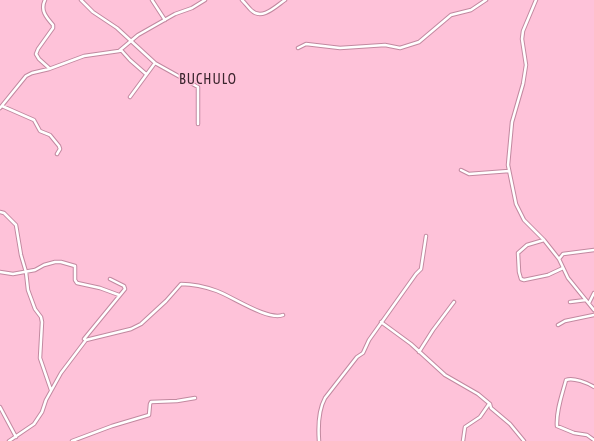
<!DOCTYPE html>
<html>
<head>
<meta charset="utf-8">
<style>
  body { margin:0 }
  canvas { display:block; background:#fec2d9 }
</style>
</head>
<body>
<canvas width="594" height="441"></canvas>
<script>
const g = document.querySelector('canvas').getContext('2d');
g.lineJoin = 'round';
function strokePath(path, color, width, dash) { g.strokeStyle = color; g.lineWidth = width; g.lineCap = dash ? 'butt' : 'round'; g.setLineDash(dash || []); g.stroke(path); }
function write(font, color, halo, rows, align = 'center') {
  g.font = font + ' "Asap Condensed",sans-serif'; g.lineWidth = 3; g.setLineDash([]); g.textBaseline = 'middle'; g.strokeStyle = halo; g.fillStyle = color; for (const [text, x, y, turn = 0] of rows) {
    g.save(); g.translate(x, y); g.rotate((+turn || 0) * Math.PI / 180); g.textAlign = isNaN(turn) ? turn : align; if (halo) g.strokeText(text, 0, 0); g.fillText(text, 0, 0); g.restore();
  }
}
const minor = new Path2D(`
  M45,0C40,10 46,17 53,25V28L38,49L36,54L39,59L49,68
  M81,0L93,12L117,28L155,63L198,87V124
  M152,0L165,20
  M242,0C245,3 248,7 251,10C262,21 276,6 285,0
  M536,0L523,31L522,39L526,65L523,84L512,122L508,165L516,204L524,220L544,240L559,259L568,278L594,310
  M298,48L306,44L340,48L385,45L400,48L419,42L451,15L471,10L486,0
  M121,50L130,60L146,74
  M130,97L155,63
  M2,106L34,120L40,131L50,135L59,146L60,149L57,154
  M0,108L26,76L32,73L49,69L84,56L119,51L138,35L175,14L192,8L205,0
  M461,170L469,174L509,171
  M0,212L4,213L16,225L21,255L26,272L28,290L35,309L41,317L42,322L40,358L51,390
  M544,240L527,245L518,253L519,272L521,279L524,280L548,275L563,268
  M559,259L563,254L594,250
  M0,272L13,274L35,270L44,265L55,262H61L75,266V280L77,283L100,288L119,295
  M570,302L586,300
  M589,303L594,293
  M381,322L411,344L445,375L478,394L490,404L491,408L510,424L524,441
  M558,325L565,321L594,315
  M86,340L131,329L141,324L166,301L181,284C193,284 206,287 217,291C233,297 268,321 283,315
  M419,352L433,330L454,302
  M594,387C588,383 573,377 566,380C562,395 556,411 557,426L574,433L587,435L594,440
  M0,407L16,437
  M9,441L34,424L42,412L46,400L61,373L86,340L84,339L125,289L124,286L110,279
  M72,441L112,426L149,415L150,404L151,402L177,401L195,398
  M319,441C318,427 318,411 325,398L357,357L363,353L369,340L416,274L421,269L426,236
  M463,441L465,427L480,417L489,404`);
const quarterNames = [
  ["BUCHULO",208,80]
];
strokePath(minor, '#c289a0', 4.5);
strokePath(minor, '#fff', 2.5);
g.letterSpacing = '1px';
write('14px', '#3b252e', '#fec2d9', quarterNames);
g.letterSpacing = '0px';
</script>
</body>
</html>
